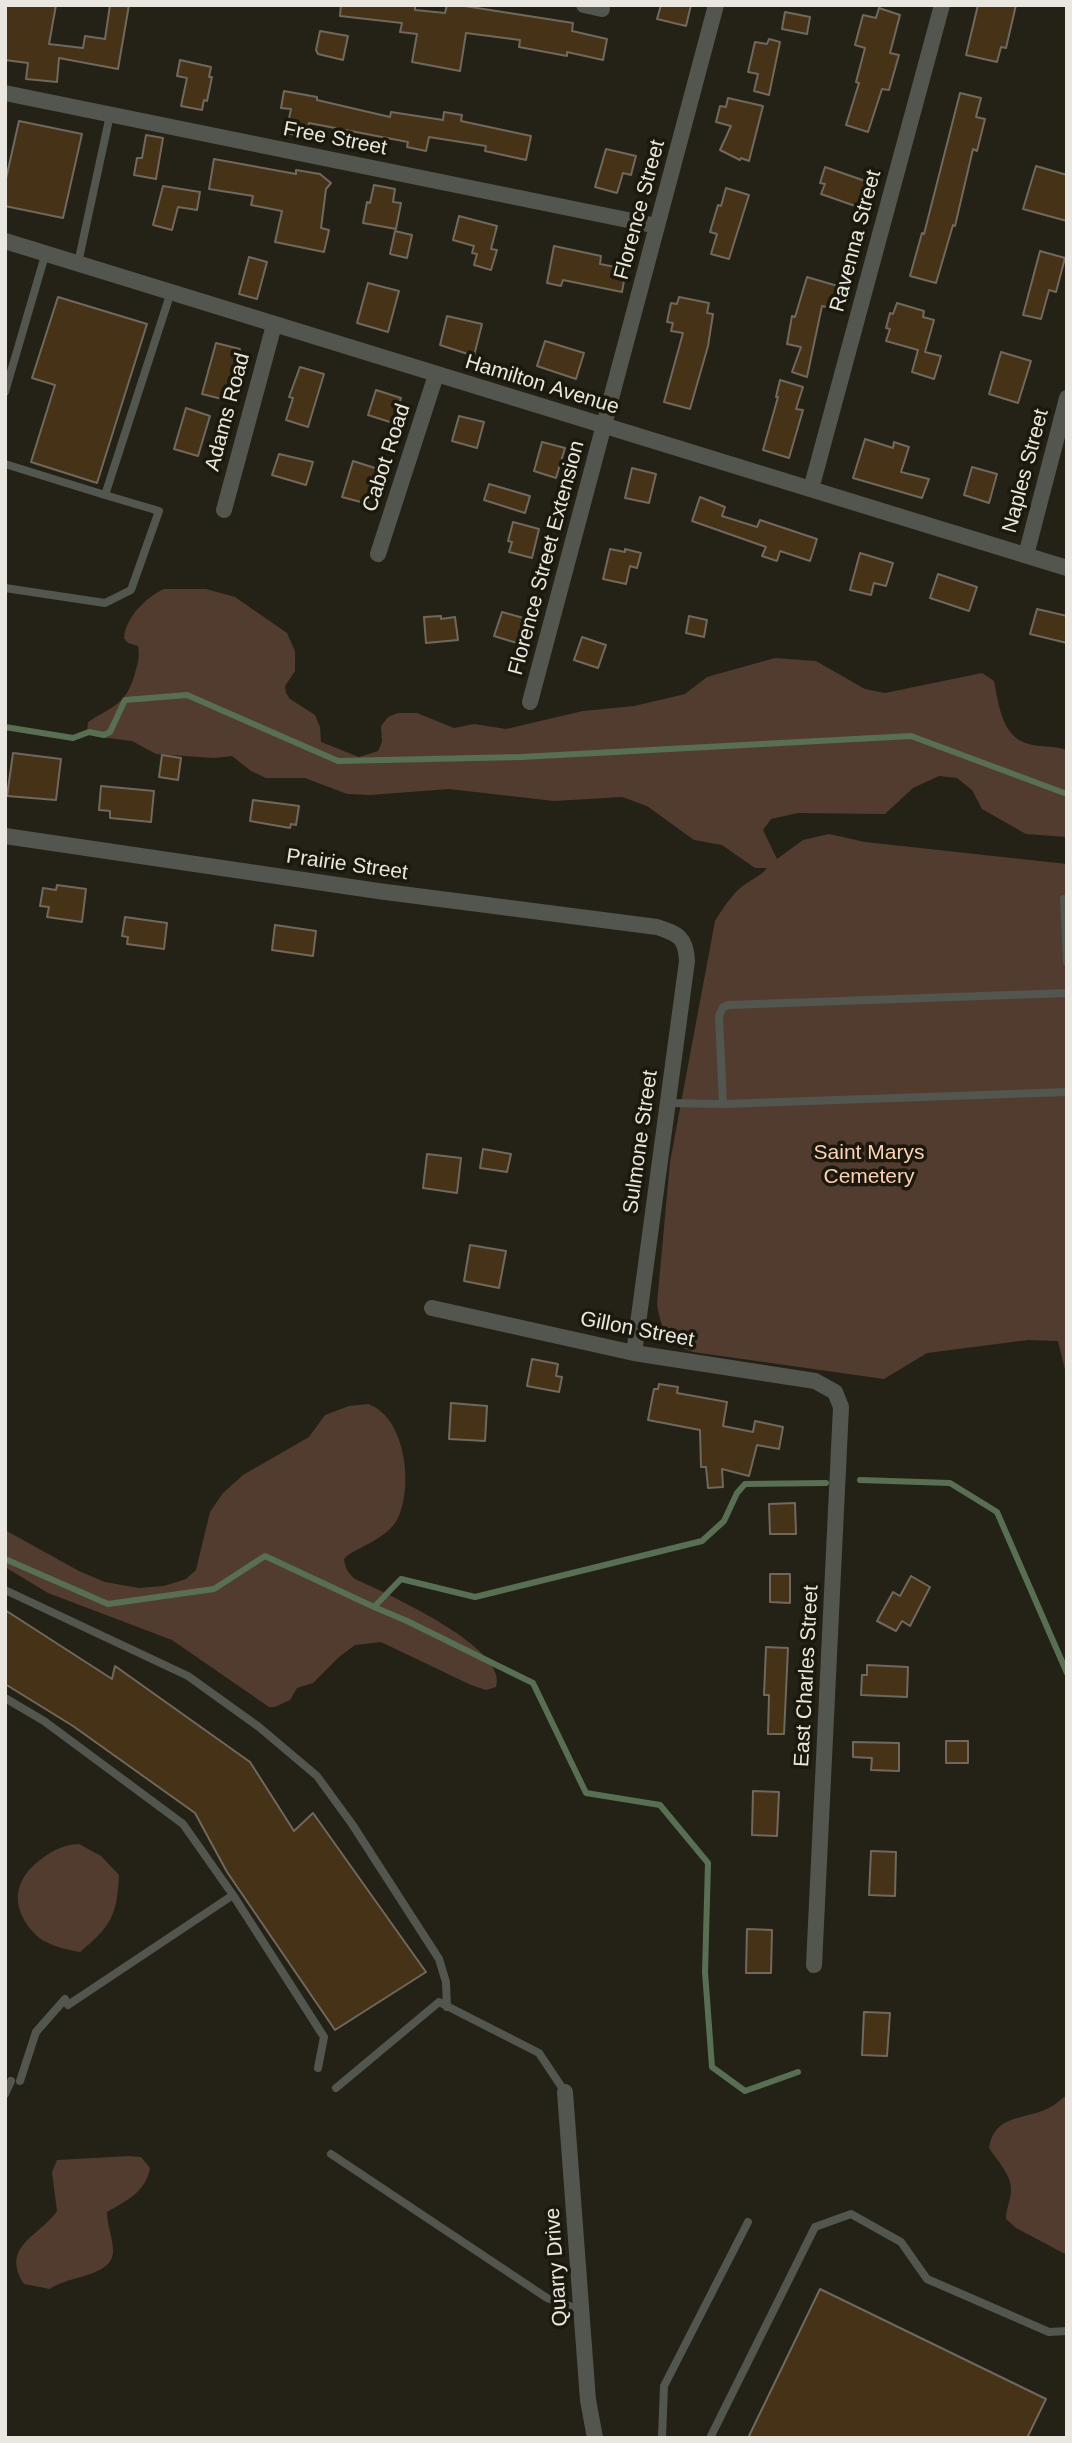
<!DOCTYPE html>
<html>
<head>
<meta charset="utf-8">
<style>
  body { margin:0 }
  #map { position:relative; width:1072px; height:2443px; overflow:hidden; background:#242216; font-family:Helvetica,sans-serif }
  canvas { display:block }
  .frame { position:absolute; inset:0; border:7px solid #e9e7df; pointer-events:none }
</style>
</head>
<body>
<div id="map">
<canvas width="1072" height="2443"></canvas>
<div class="frame"></div>
</div>
<script>
const g = document.querySelector('canvas').getContext('2d');
g.lineJoin = 'round';
function paint(path, color) { g.fillStyle = color; g.fill(path, 'evenodd'); }
function strokePath(path, color, width, dash) { g.strokeStyle = color; g.lineWidth = width; g.lineCap = dash ? 'butt' : 'round'; g.setLineDash(dash || []); g.stroke(path); }
function write(font, color, halo, rows, align = 'center') {
  g.font = font + ' Helvetica,sans-serif'; g.lineWidth = 7; g.setLineDash([]); g.textBaseline = 'middle'; g.strokeStyle = halo; g.fillStyle = color; for (const [text, x, y, turn = 0] of rows) {
    g.save(); g.translate(x, y); g.rotate((+turn || 0) * Math.PI / 180); g.textAlign = isNaN(turn) ? turn : align; if (halo) g.strokeText(text, 0, 0); g.fillText(text, 0, 0); g.restore();
  }
}
const green = new Path2D(`
  M164,589H206L235,597L287,633L295,651V671L285,686L286,693L290,699L315,715L320,727L321,742L359,757L378,751L382,742L381,726L388,717L398,713H417L454,728L474,724L506,729L583,711L634,706L664,699L685,694L707,677L775,658L816,661L865,689L885,693L982,673L994,681C999,706 1002,740 1033,745C1044,747 1056,746 1067,750V837L1026,834L982,809L972,790L957,778L939,776L913,788L885,814L798,813L771,819L763,830L777,859L803,840L829,834L865,842L1067,864V1378L1058,1341L1028,1340L927,1353L884,1379L693,1352C667,1343 661,1330 657,1304L670,1162L715,921C723,908 732,894 744,885C752,879 761,876 767,868H755L722,845L694,840L647,806L622,797L554,801L449,789L370,795L347,794L305,778H266L251,771L232,756L214,758L156,754L132,741L93,736L87,733L88,722C113,706 127,704 135,673C138,663 140,656 138,646L128,643L124,638C126,617 145,598 164,589Z
  M368,1404C406,1417 414,1488 397,1520C388,1536 363,1546 348,1555L344,1559C345,1568 348,1573 355,1579C385,1593 510,1648 496,1687L486,1690L471,1685L381,1642L355,1645L339,1657L313,1683L297,1688L290,1700L275,1707H269L172,1640L48,1593L5,1567V1530L79,1571L105,1582L139,1588L164,1586L186,1579L196,1570L210,1512L223,1493L243,1475L309,1437L325,1415L349,1406Z
  M79,1844L101,1856L119,1875C117,1916 111,1926 80,1952C68,1950 55,1947 44,1941C38,1938 33,1932 28,1926C9,1899 18,1875 44,1857C55,1849 64,1845 79,1844Z
  M1067,2095V2255L1016,2228L1006,2219C1006,2208 1011,2200 1011,2190C1012,2176 997,2160 989,2148C994,2114 1025,2120 1049,2108C1055,2105 1061,2099 1067,2095Z
  M129,2156L141,2157L150,2168C146,2192 126,2201 107,2212C107,2225 113,2238 113,2251C113,2277 69,2275 50,2289L24,2284C0,2246 39,2237 57,2211L52,2172L57,2160Z`);
const stream = new Path2D(`
  M5,727L73,738L89,732L104,735L110,732L125,700L187,695L338,761L521,757L911,736L1067,794
  M860,1480L950,1483L997,1512L1067,1673
  M5,1559L108,1604L214,1589L265,1556L374,1607L401,1579L475,1597L702,1541L724,1521L737,1493L745,1484L826,1483
  M374,1607L407,1621L533,1683L586,1793L660,1805L708,1863L705,1972L712,2067L745,2091L798,2072`);
const building = new Path2D(`
  M5,5H56L49,44L83,48L85,36L105,39L110,5H129L118,69L59,58L57,82L26,79L28,63L5,60Z
  M341,5H415V10L445,13L447,5H458L573,23L572,31L607,39L603,60L567,52V56L519,47L520,40L466,33L460,71L412,62L417,34L400,32L402,23L340,16Z
  M661,5H691L686,26L657,19Z
  M978,5H1016L1006,48L1001,47L997,62L966,55Z
  M879,8L900,15L890,53L899,55L889,90L882,89L868,132L846,125L859,83L856,82L865,48L855,45L863,15L876,18Z
  M785,12L810,17L807,34L782,29Z
  M320,31L348,36L343,60L318,54L316,50Z
  M769,39L780,42L769,95L754,91L758,74L748,72L755,42L767,44Z
  M180,60L211,67L209,77H212L207,101L204,100L202,110L181,106L187,78L177,76Z
  M284,91L317,97V100L390,117L391,112L443,120L444,112L462,115L461,121L531,136L526,160L485,151L486,146L429,137L426,151L407,147L408,142L309,123L306,137L286,133L291,109L281,108Z
  M960,93L981,98L976,117L985,119L977,151L973,149L955,226L953,225L936,283L910,276L922,233L924,234Z
  M728,98L763,106L749,161L741,158L740,160L720,150L731,126L716,122L720,106L726,107Z
  M19,121L82,134L63,218L5,206V183Z
  M146,135L163,138L156,179L134,175L137,158H142Z
  M606,149L636,156L631,175L623,173L617,193L595,187Z
  M214,159L296,174V170L320,174L331,183L326,189L321,228L329,230L324,252L275,242L282,211L251,205L253,196L209,189Z
  M1036,166L1067,175V221L1023,209Z
  M825,167L868,182L867,185L872,187L867,204L862,203L861,208L821,194L825,184L820,183Z
  M374,185L395,189L393,202L401,203L396,229L363,223L367,202L370,203Z
  M163,186L200,192L197,210L178,207L172,230L153,225Z
  M726,188L749,195L729,259L711,254L717,234L710,232L718,205L721,206Z
  M459,216L497,226L491,249L497,250L491,270L474,265L477,254L472,253L474,246L453,240Z
  M395,231L412,235L407,258L390,254Z
  M554,246L601,256L600,264L626,269L622,292L563,280L561,286L547,283Z
  M1040,251L1065,258L1056,292L1049,290L1041,319L1023,315Z
  M249,257L267,262L257,299L239,294Z
  M807,277L841,287L835,309L822,306L807,377L792,372L801,347L787,344L792,316L795,317Z
  M368,283L399,291L388,332L357,323Z
  M58,297L147,324L97,483L31,462L55,385L32,378Z
  M679,297L709,303L707,313L713,314L708,346L690,409L664,402L683,333L671,331L673,323L667,322L671,303L677,304Z
  M897,303L924,311L923,317L934,320L925,352L941,356L934,379L912,372L918,350L886,341L890,329L886,328L890,313L893,314Z
  M447,316L482,324L474,356L440,345Z
  M545,341L584,353L576,379L537,366Z
  M216,343L240,349L226,400L202,394Z
  M1001,352L1031,361L1018,403L989,394Z
  M300,367L324,374L308,427L286,420L293,398L289,397Z
  M780,380L803,387L796,409L803,410L789,458L763,450L778,397H776Z
  M376,390L401,398L393,423L368,415Z
  M186,408L210,416L198,456L174,449Z
  M459,416L484,422L477,448L452,441Z
  M865,439L893,448L894,442L909,447L901,472L929,479L922,498L853,478Z
  M542,442L565,448L556,478L534,471Z
  M279,454L313,462L306,485L272,475Z
  M353,461L378,469L368,504L342,497Z
  M972,467L997,474L989,503L964,495Z
  M632,468L656,474L649,503L625,498Z
  M489,484L530,496L525,513L484,500Z
  M700,497L725,507L722,516L757,527L760,520L817,539L810,561L780,551L777,561L762,556L766,547L692,521Z
  M513,522L539,529L532,558L509,552L512,542L508,541Z
  M610,549L625,552V549L641,553L637,568L630,566L626,584L603,579Z
  M860,553L893,563L886,586L874,583L871,595L850,590Z
  M938,574L977,587L969,611L930,598Z
  M1037,609L1067,616V643L1030,634Z
  M502,612L527,619L520,644L494,636Z
  M441,616V619L455,617L458,640L426,643L424,617Z
  M689,616L707,620L704,637L686,633Z
  M582,637L606,645L598,668L574,660Z
  M13,753L61,759L56,800L7,796Z
  M162,755L181,758L178,780L159,777Z
  M101,786L154,791L151,822L110,818V811L99,810Z
  M253,800L299,806L296,825L291,824L290,828L250,821Z
  M57,885L86,889L82,922L47,917L49,907L40,906L43,888L56,890Z
  M125,917L167,923L164,949L127,944L128,937L122,936Z
  M275,925L316,931L313,956L272,950Z
  M483,1149L511,1154L507,1172L480,1168Z
  M427,1154L461,1158L457,1193L423,1188Z
  M470,1245L506,1251L499,1288L464,1281Z
  M532,1359L558,1364L556,1376L562,1377L559,1392L527,1386Z
  M659,1384L678,1387L677,1393L727,1402L723,1426L753,1432L755,1421L783,1427L779,1449L757,1445L749,1476L722,1469L723,1487L708,1488L706,1467H701L700,1430L648,1420L654,1389H658Z
  M451,1403L487,1406L485,1441L449,1439Z
  M795,1503L796,1534H770L769,1504Z
  M770,1574H790V1603L770,1602Z
  M911,1576L930,1587L910,1626L902,1621L896,1631L877,1621L893,1592L900,1596Z
  M5,1610L112,1679L115,1666L250,1762L294,1831L313,1813L426,1972L335,2030L227,1872L195,1813L73,1726L5,1684Z
  M766,1647L788,1648L784,1734H768L769,1695H764Z
  M867,1665L908,1667L907,1697L861,1695L862,1675H867Z
  M946,1741H968V1763H946Z
  M853,1742L899,1743V1771L871,1770L872,1758L853,1757Z
  M753,1791L779,1792L777,1836L752,1835Z
  M871,1851L896,1852L895,1896L869,1895Z
  M747,1929L772,1930L771,1973H746Z
  M864,2012L890,2013L887,2056L862,2055Z
  M820,2289L1046,2399L1027,2438H748Z`);
const lane = new Path2D(`
  M78,263L110,115
  M5,392L46,252
  M5,464L105,495L171,292
  M5,588L105,603L131,590L159,511L105,495
  M1064,899L1067,962
  M1067,993L729,1005L723,1007L719,1016L723,1104L1067,1092
  M667,1103L723,1104
  M5,1590L188,1676L259,1727L317,1776L352,1824L439,1959L446,1982L447,2007
  M5,1698L44,1721L183,1824L233,1895
  M68,2005L233,1895L324,2037L318,2068
  M20,2081L36,2032L65,1999
  M336,2088L439,2002L539,2053L565,2092
  M5,2094L11,2081
  M331,2154L547,2298L581,2310
  M662,2438L664,2386L748,2222
  M710,2438L815,2227L851,2214L901,2242L927,2279L1049,2332L1067,2331`);
const street = new Path2D(`
  M584,5L602,9
  M5,93L657,226
  M5,241L1067,568
  M811,489L942,5
  M224,510L274,325
  M378,554L436,375
  M1026,555L1067,398
  M530,702L716,5
  M5,836L378,891L657,927C678,934 686,937 687,961L634,1353
  M432,1308L634,1353L815,1381L835,1392L841,1407L814,1965
  M565,2092L588,2400L595,2438`);
const streetNames = [
  ["Free Street",335,139,11],
  ["Florence Street",640,210,-75],
  ["Ravenna Street",856,241,-75],
  ["Hamilton Avenue",542,385,17],
  ["Adams Road",228,412,-75],
  ["Cabot Road",387,458,-72],
  ["Naples Street",1026,471,-75],
  ["Florence Street Extension",547,558,-75],
  ["Prairie Street",347,865,8],
  ["Sulmone Street",641,1142,-82],
  ["Gillon Street",637,1330,11],
  ["East Charles Street",807,1676,-87],
  ["Quarry Drive",557,2267,-94]
];
const parkNames = [
  ["Saint Marys",869,1153],
  ["Cemetery",869,1177]
];
paint(green, '#523c2f');
strokePath(stream, '#586f54', 6);
paint(building, '#453217');
strokePath(building, '#71685d', 2);
strokePath(lane, '#53554f', 8);
strokePath(street, '#53554f', 16);
write('21px', '#e9e7df', '#1b180d', streetNames);
write('21px', '#fed0b5', '#1b180d', parkNames);
</script>
</body>
</html>
